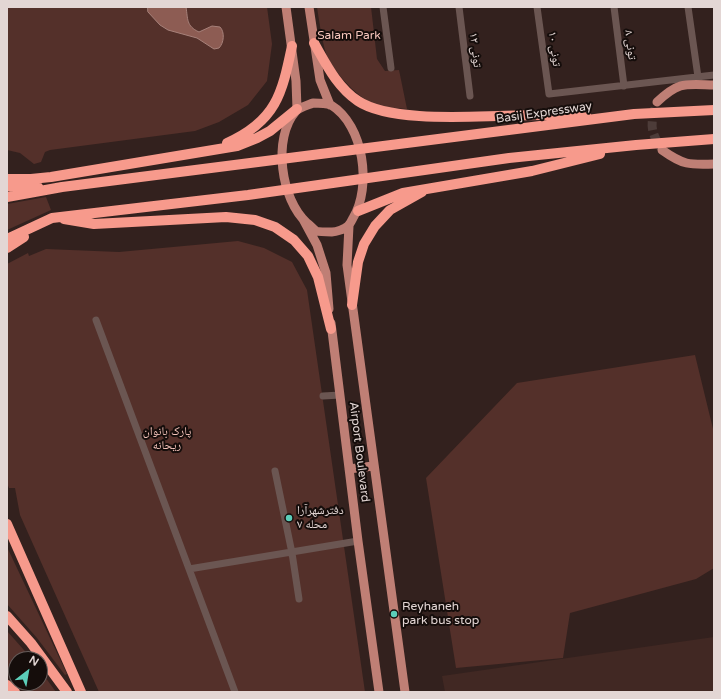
<!DOCTYPE html>
<html>
<head>
<meta charset="utf-8">
<style>
  body { margin:0 }
  #map { position:relative; width:721px; height:699px; overflow:hidden; background:#33211e; font-family:"Varela Round",sans-serif }
  canvas { display:block }
  .frame { position:absolute; inset:0; border:8px solid #e3d6d4; pointer-events:none }
  .north { position:absolute; left:8px; top:651px; width:40px; height:40px; box-sizing:border-box; background:#150d0b; border:1px solid #675d5b; border-radius:50%; rotate:31deg; font-size:11px; font-weight:700; line-height:16px; text-align:center; color:#e3d6d4 }
  .north::after { content:''; display:block; margin:auto; width:14px; height:18px; background:#5cceba; clip-path:polygon(50% 0,100% 100%,50% 72%,0 100%) }
</style>
</head>
<body>
<div id="map">
<canvas width="721" height="699"></canvas>
<div class="frame"></div>
<div class="north">N</div>
</div>
<script>
const g = document.querySelector('canvas').getContext('2d');
g.lineJoin = 'round';
function paint(path, color) { g.fillStyle = color; g.fill(path, 'evenodd'); }
function strokePath(path, color, width, dash) { g.strokeStyle = color; g.lineWidth = width; g.lineCap = dash ? 'butt' : 'round'; g.setLineDash(dash || []); g.stroke(path); }
function write(font, color, halo, rows, align = 'center') {
  g.font = font + ' "Varela Round","Noto Naskh Arabic",sans-serif'; g.lineWidth = 4; g.setLineDash([]); g.textBaseline = 'middle'; g.strokeStyle = halo; g.fillStyle = color; for (const [text, x, y, turn = 0] of rows) {
    g.save(); g.translate(x, y); g.rotate((+turn || 0) * Math.PI / 180); g.textAlign = isNaN(turn) ? turn : align; if (halo) g.strokeText(text, 0, 0); g.fillText(text, 0, 0); g.restore();
  }
}
const built = new Path2D(`
  M714,637V692H445L442,676Z`);
const green = new Path2D(`
  M7,7H267L272,44L267,81L248,105L219,122L195,131L50,150L45,152L41,162L34,164L20,153L7,150Z
  M317,7H371L377,59L385,71L399,70L407,109C399,108 391,108 383,107C362,103 338,77 328,58C323,48 319,20 317,7Z
  M46,197L51,210L7,230V204Z
  M238,241L264,248L292,262L307,290L365,692H99L20,515L15,488H9L7,483V264L28,253L29,256L46,249L119,252Z
  M695,355L714,433V568L696,579L570,613L563,658L456,668L426,478L517,383Z
  M7,547L67,674L65,675L37,638L7,604Z
  M7,631L32,659H16V680L7,673Z
  M40,670L56,692H29L19,683H40Z`);
const water = new Path2D(`
  M148,7H186C188,19 186,26 199,32L212,26L220,27C225,32 224,43 219,48L214,49L197,38L168,30L160,25L148,12Z`);
const majorTunnel = new Path2D(`
  M655,108C650,126 651,132 661,148`);
const minor = new Path2D(`
  M383,7L391,68
  M459,7L470,96
  M537,7L549,94L714,75
  M614,7L624,86
  M688,7L698,77
  M96,320L235,692
  M323,396L340,395
  M275,471L292,553L299,599
  M189,569L358,541`);
const major = new Path2D(`
  M286,7L296,81L297,109
  M309,7L320,80L330,105
  M657,102C679,81 685,84 714,85
  M313,103C318,103 326,103 331,105C364,125 372,187 353,218C352,220 350,224 348,226C345,229 336,232 332,232C328,232 320,232 316,231C313,229 310,225 307,223C281,200 272,138 296,111C300,107 308,105 313,103Z
  M662,150C683,165 689,165 714,164
  M303,219L317,245L326,273L329,309
  M349,226L347,265L405,692
  M331,323L358,541L379,692
  M349,469L373,466`);
const highway = new Path2D(`
  M314,43C326,64 337,87 358,101C388,121 461,117 498,116C527,115 556,115 586,114
  M227,143C276,121 282,94 292,46
  M7,179H31L51,177L237,146L257,138L270,131L297,109
  M7,186L38,187
  M7,197L62,187L634,114L714,110
  M358,211L403,193L532,171L600,154
  M64,219L94,224L226,217L255,220L275,227L294,240L308,256L318,277L331,329
  M7,239L52,218L248,195L509,158L636,145L714,139
  M7,248L24,237
  M352,305L358,262L364,244L375,226L390,210L422,192
  M7,524L81,692
  M7,616L31,643L67,692
  M7,685L15,692`);
const markers = [
  [289,518,4,"#5cceba"],
  [394,614,4,"#5cceba"]
];
const parkNames = [
  ["Salam Park",349,36],
  ["پارک بانوان",167,432],
  ["ریحانه",167,446]
];
const streetNames = [
  ["تونی ۸",630,45,83],
  ["تونی ۱۰",554,49,82],
  ["تونی ۱۲",475,50,83],
  ["Basij Expressway",544,113,-8],
  ["Airport Boulevard",359,452,83]
];
const poiNames = [
  ["دفترشهرآرا",297,511],
  ["محله ۷",297,525],
  ["Reyhaneh",402,607],
  ["park bus stop",402,621]
];
paint(built, '#412823');
paint(green, '#54302a');
paint(water, '#8d5c53');
strokePath(water, '#a7817a', 1);
strokePath(majorTunnel, '#4d3c39', 9, [9, 4.5]);
strokePath(minor, '#6b5652', 7);
strokePath(major, '#bf7f75', 9);
strokePath(highway, '#f79a8c', 10);
for (const [x, y, r, color] of markers) { const dot = new Path2D(); dot.arc(x, y, r, 0, 2 * Math.PI); g.fillStyle = color; g.fill(dot); strokePath(dot, '#150d0b', 1.5); }
write('12px', '#f6c5bc', '#150d0b', parkNames);
write('12px', '#e3d6d4', '#150d0b', streetNames);
write('12px', '#e3d6d4', '#150d0b', poiNames, 'left');
</script>
</body>
</html>
